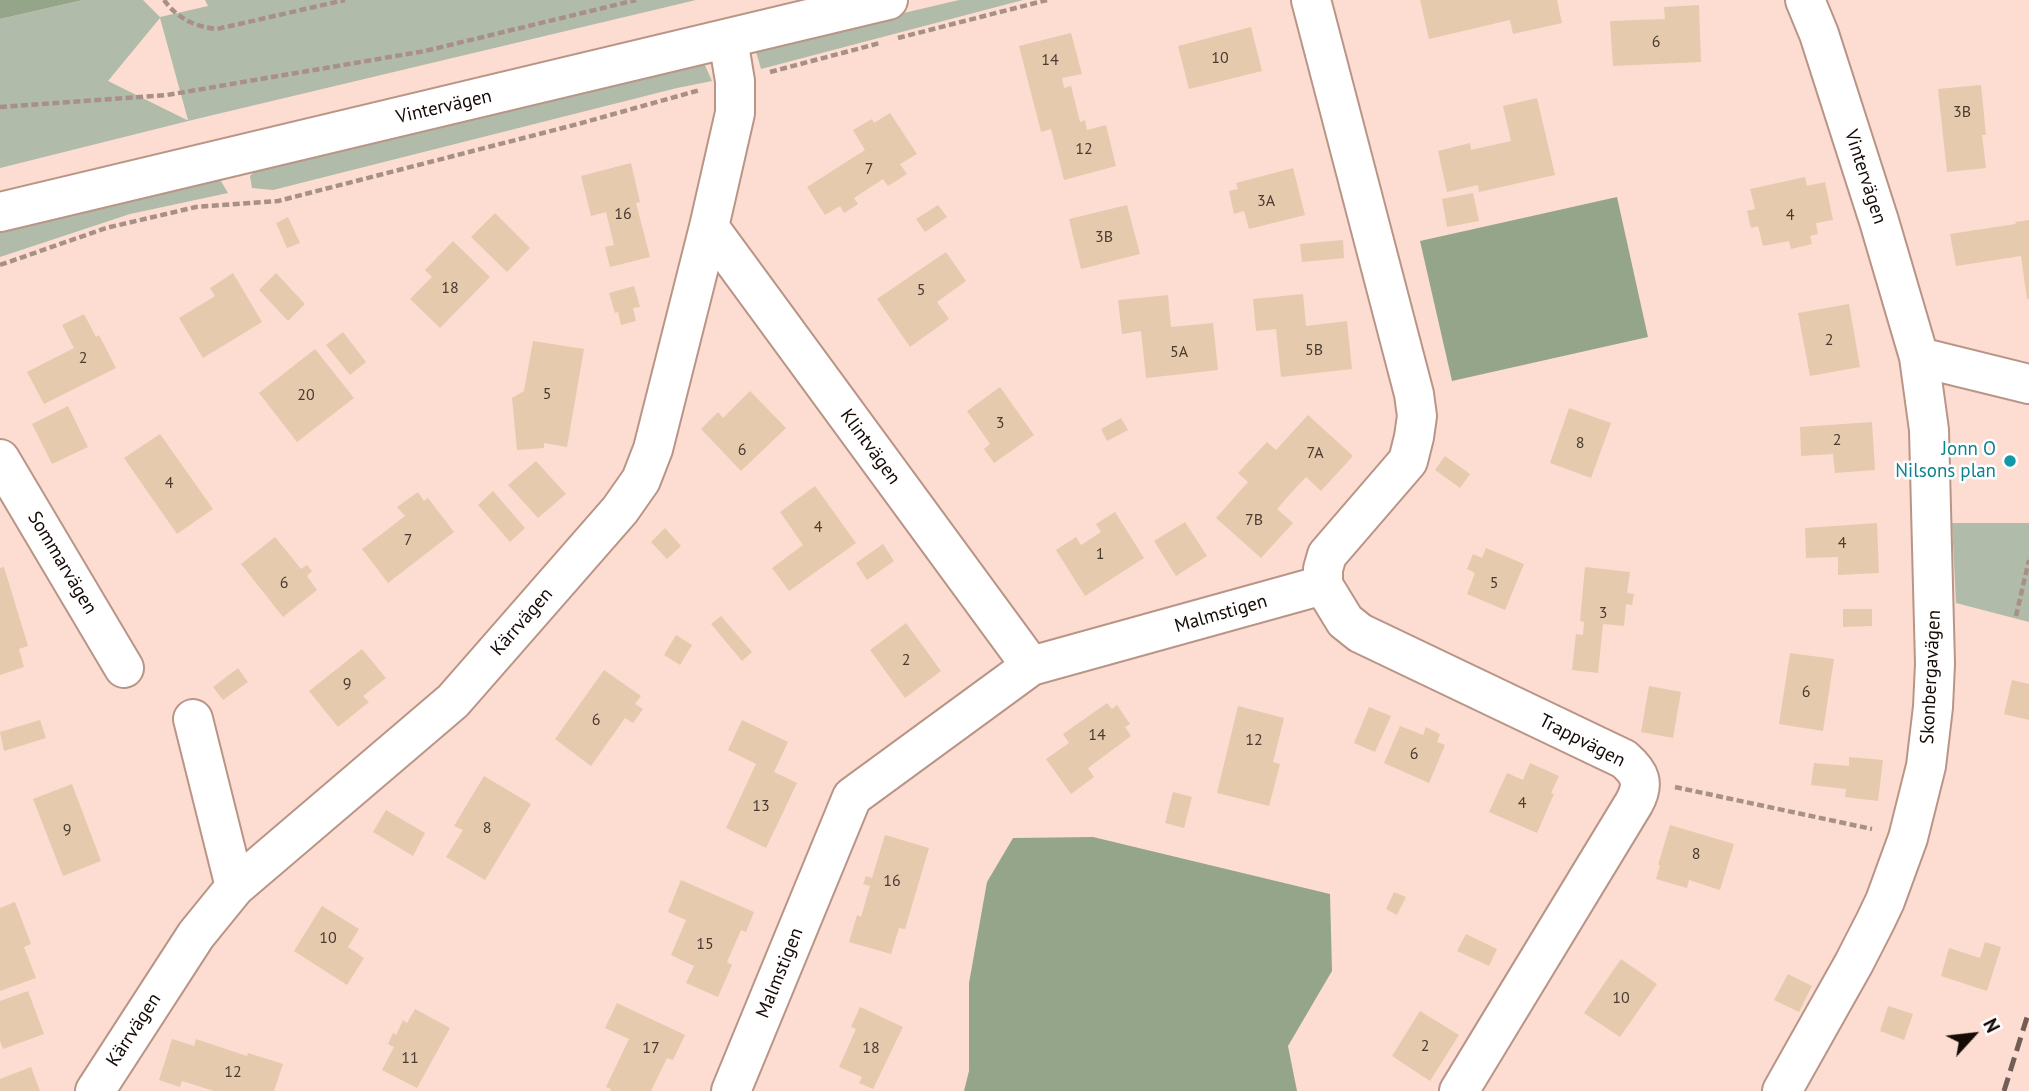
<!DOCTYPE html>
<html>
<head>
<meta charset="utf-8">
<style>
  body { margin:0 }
  #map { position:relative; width:2029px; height:1091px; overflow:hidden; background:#fdddd1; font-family:"PT Sans",sans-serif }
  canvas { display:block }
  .north { position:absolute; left:1938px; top:1000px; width:70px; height:70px; -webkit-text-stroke:5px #fff; paint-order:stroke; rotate:63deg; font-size:19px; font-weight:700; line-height:28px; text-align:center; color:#160a06 }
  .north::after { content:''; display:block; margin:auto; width:24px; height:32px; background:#160a06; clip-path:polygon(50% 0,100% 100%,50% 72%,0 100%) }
</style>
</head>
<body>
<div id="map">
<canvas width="2029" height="1091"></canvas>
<div class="north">N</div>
</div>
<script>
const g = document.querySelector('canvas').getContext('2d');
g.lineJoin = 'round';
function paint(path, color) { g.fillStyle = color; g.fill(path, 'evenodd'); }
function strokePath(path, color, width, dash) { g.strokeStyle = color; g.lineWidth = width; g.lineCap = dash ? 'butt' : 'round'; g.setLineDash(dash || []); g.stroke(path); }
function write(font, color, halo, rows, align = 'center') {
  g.font = font + ' "PT Sans",sans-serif'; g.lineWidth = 5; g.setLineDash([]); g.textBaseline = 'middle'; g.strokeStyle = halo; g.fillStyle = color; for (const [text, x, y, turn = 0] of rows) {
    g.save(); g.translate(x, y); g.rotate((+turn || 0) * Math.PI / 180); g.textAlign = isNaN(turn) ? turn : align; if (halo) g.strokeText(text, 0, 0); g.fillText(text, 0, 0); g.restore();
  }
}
const green = new Path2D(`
  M83,0H143L160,17L208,6L205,0H696L188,121L0,168V19ZM160,18L188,120H187L108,81Z
  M959,0H1023L761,69L755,48Z
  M704,63L712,81L677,88L273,190L252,188L250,176L260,165Z
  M219,178L228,193L130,214L0,257V224Z
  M1952,523H2029V622L1956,603Z`);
const forest = new Path2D(`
  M0,0H83L0,19Z
  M1617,197L1648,337L1452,381L1420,241Z
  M1093,837L1330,894L1332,971L1288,1046L1297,1091H964L969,1071V983L987,882L1013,838Z`);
const building = new Path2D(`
  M1420,0H1557L1562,23L1513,34L1510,20L1429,39Z
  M1699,5L1701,62L1613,66L1610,21L1665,19L1664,7Z
  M1251,27L1262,71L1189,89L1178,46Z
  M1071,33L1082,74L1062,78L1064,88L1071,86L1080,122L1085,120L1087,130L1106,125L1116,166L1064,180L1051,129L1041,132L1019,46Z
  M1981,85L1986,135H1982L1986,168L1947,172L1938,89Z
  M1537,98L1555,175L1479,192L1478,185L1447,192L1438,151L1470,143L1471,150L1511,141L1503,106Z
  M890,113L917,154L900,164L907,174L888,186L883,179L854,198L858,204L844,213L840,206L825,215L807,187L865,150L853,130L872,119L874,123Z
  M631,163L640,202L636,203L650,257L610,267L605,247L614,245L606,212L591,216L581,176Z
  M1293,168L1305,215L1249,229L1244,211L1234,214L1229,191L1238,189L1236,183Z
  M1805,177L1807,186L1825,182L1833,220L1816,223L1818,234L1810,236L1812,244L1791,249L1789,241L1763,246L1758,226L1751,228L1747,211L1755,209L1750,189Z
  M1473,193L1479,221L1447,227L1442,199Z
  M938,205L947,217L925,232L916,219Z
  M1127,205L1140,254L1081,269L1069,219Z
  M495,213L530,248L507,272L471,237Z
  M288,217L300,243L287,248L276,223Z
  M2029,220V299H2027L2021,256L1956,266L1950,234L2016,224L2015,222Z
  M1343,240L1344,258L1302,262L1300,244Z
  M453,241L490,277L440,328L410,299L432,277L425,270Z
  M946,252L966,281L937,302L949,319L910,347L877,299Z
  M233,273L262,322L203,358L179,318L215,296L210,288Z
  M276,273L305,304L288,321L259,290Z
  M634,286L640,307L633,308L636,321L621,325L618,312L615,313L609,293Z
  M1303,294L1306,326L1347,321L1352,369L1281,377L1276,329L1256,331L1253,299Z
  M1168,295L1171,327L1213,323L1218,370L1146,378L1141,331L1122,334L1118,300Z
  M1849,304L1860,367L1810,376L1798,313Z
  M84,314L96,337L99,335L116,368L44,404L27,372L74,348L62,325Z
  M343,332L366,362L350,375L326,345Z
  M533,341L584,349L567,447L544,443V448L517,450L512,398L524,391Z
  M315,349L354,398L297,442L259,393Z
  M1000,387L1034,435L994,463L984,449L990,444L967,411Z
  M750,391L786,428L741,471L701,429L718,412L723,418Z
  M68,406L88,447L52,464L32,424Z
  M1569,408L1611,423L1591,478L1550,463Z
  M1308,415L1353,456L1321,491L1306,477L1291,493L1277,509L1293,523L1261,558L1216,518L1248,482L1238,473L1267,442L1276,450Z
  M1121,418L1128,430L1107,441L1101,429Z
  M1872,422L1875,470L1835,473L1833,454L1801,456L1800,427Z
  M160,434L213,509L177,534L124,458Z
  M1445,456L1470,474L1460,488L1435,470Z
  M536,461L566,494L538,518L508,485Z
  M815,486L856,543L789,591L772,568L803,545L780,512Z
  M493,491L525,528L510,542L478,505Z
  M418,492L424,501L428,498L454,532L388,583L362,549L405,516L397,507Z
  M1115,512L1144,558L1085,596L1056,550L1076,537L1081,545L1101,532L1096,524Z
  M1185,522L1207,556L1176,576L1154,541Z
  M1877,523L1879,573L1838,575V557L1806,558L1805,528Z
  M665,528L681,546L667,559L651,542Z
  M275,537L301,569L307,565L312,571L307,576L317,590L283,617L241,564Z
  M883,544L894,561L867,580L856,563Z
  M1486,548L1524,564L1505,610L1467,594L1475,573L1467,569L1473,554L1482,558Z
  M4,567L28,646L19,649L24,667L0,675V568Z
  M1585,567L1630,572L1627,593L1634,594L1632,605L1626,604L1624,626L1603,624L1598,673L1572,670L1576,634L1583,635L1584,622L1580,621Z
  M1843,609H1872V626L1843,627Z
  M721,616L752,652L742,661L711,624Z
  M906,623L941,671L905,698L870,650Z
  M676,635L692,645L680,665L664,655Z
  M362,649L386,678L363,696L369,702L338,727L309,691Z
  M1790,653L1834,659L1823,731L1779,724Z
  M238,668L248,682L223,700L213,687Z
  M604,670L641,696L635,704L643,709L633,723L625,718L591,766L555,739Z
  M2012,680L2029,684V720L2004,714Z
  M1649,686L1681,692L1673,738L1641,732Z
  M1107,703L1112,709L1117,705L1130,724L1125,727L1131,736L1088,768L1094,777L1071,794L1046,759L1069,743L1063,734Z
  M1238,706L1284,718L1273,762L1280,764L1269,806L1217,793Z
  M1369,707L1391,716L1375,752L1354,743Z
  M40,720L46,738L4,751L0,732Z
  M742,720L788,742L774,772L797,783L766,848L726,828L756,764L728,750Z
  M1400,726L1423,735L1426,727L1440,734L1437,742L1445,745L1429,783L1384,763Z
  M1849,757L1883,760L1878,801L1845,797L1846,789L1811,785L1814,763L1849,766Z
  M1530,763L1559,776L1551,793L1554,794L1537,833L1489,812L1507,773L1523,780Z
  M484,776L531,804L485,880L446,857L463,830L454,826Z
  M72,784L101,861L63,876L33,799Z
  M1173,792L1192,797L1184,828L1165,823Z
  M386,810L425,833L413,856L373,832Z
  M1670,825L1734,844L1720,890L1689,880L1687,888L1656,879L1660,865H1658Z
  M885,835L929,848L905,929L899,928L891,954L849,942L857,915L861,917L870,886L863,884L866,876L872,878Z
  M681,880L754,912L746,932L741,930L727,962L732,965L718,997L686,983L694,966L671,955L686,920L668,912Z
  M1394,892L1406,897L1397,915L1386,909Z
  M15,902L31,944L24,947L36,978L0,991V908Z
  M322,906L359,929L348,947L364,958L347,985L294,951Z
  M1466,934L1497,949L1489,966L1457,951Z
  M1985,942L2001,947L1987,991L1941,976L1949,948L1980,958Z
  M1621,959L1657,984L1620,1037L1584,1013Z
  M1788,974L1812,986L1799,1012L1774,1000Z
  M28,991L44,1034L3,1049L0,1041V1001Z
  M617,1003L685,1035L673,1060L667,1058L651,1091H610L611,1089L606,1087L629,1039L605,1028Z
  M1888,1006L1913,1014L1904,1040L1880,1031Z
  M860,1007L903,1027L873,1089L859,1083L862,1077L839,1067L856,1029L851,1027Z
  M415,1009L450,1028L417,1088L382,1070L394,1047L388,1044L393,1033L396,1035L403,1020L407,1023Z
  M1420,1011L1459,1035L1430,1081L1392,1056Z
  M172,1039L194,1046L196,1039L247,1056L248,1053L283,1064L274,1091H214L182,1081L180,1087L159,1080Z
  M31,1067L40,1091H0V1079Z`);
const path = new Path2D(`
  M164,0C177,18 195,27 217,29L345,0
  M898,38L1047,0
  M770,72L880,43
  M0,107L167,95L425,51L636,0
  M0,265L106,228L196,207L278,201L578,124L700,90
  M2016,616L2029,560
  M1675,787L1872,829`);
const minor = new Path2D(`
  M0,212L888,0
  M709,227L1031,666
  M1919,357L2029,384
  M0,459L124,668
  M1323,585L1345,621L1360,633L1624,759C1640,773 1645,783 1634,803L1459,1091
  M193,719L235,887
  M95,1091L196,935L235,887L453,701L620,510L641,480L653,449L709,227L735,113V81L728,39
  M731,1091L852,797L1031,666L1323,585V569L1327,555L1408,461L1414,437L1417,416L1414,394L1311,0
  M1782,1091L1854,963L1875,922L1885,901L1908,838L1926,766L1933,707L1935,664L1929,430L1919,357L1879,221L1819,34L1805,0`);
const rail = new Path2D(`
  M2004,1091L2029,1011`);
const markers = [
  [2010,461,7,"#0f9aa8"]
];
const numberNames = [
  ["6",1656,42],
  ["10",1220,58],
  ["14",1050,60],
  ["3B",1962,112],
  ["12",1084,149],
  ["7",869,169],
  ["3A",1266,201],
  ["16",623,214],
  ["4",1790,215],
  ["3B",1104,237],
  ["18",450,288],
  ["5",921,290],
  ["2",1829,340],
  ["5B",1314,350],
  ["5A",1179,352],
  ["2",83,358],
  ["5",547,394],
  ["20",306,395],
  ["3",1000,423],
  ["2",1837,440],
  ["8",1580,443],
  ["6",742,450],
  ["7A",1315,453],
  ["4",169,483],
  ["7B",1254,520],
  ["4",818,527],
  ["7",408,540],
  ["4",1842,543],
  ["1",1100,554],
  ["6",284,583],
  ["5",1494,583],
  ["3",1603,613],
  ["2",906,660],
  ["9",347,684],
  ["6",1806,692],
  ["6",596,720],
  ["14",1097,735],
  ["12",1254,740],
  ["6",1414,754],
  ["4",1522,803],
  ["13",761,806],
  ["8",487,828],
  ["9",67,830],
  ["8",1696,854],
  ["16",892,881],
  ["10",328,938],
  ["15",705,944],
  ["10",1621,998],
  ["2",1425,1046],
  ["17",651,1048],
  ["18",871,1048],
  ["11",410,1058],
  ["12",233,1072]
];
const streetNames = [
  ["Vintervägen",444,107,-13],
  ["Vintervägen",1865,177,72],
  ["Klintvägen",870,447,54],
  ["Sommarvägen",62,563,59],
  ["Malmstigen",1221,614,-16],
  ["Kärrvägen",522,622,-49],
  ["Skonbergavägen",1931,677,-87],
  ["Trappvägen",1582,741,27],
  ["Malmstigen",780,973,-68],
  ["Kärrvägen",134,1030,-57]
];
const cultureNames = [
  ["Jonn O",1996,450],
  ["Nilsons plan",1996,472]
];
paint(green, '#b0bba9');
paint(forest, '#94a58a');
paint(building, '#e5caae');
strokePath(minor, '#b99587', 42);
strokePath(path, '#a99087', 4.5, [7, 3.5]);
strokePath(minor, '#fff', 38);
strokePath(rail, '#725e57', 5, [14, 7]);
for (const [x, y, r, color] of markers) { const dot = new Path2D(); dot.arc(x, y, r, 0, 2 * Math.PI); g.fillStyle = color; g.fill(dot); strokePath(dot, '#fff', 2.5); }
write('16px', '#4a3a30', null, numberNames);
write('19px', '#160a06', '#fff', streetNames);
write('19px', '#0d838f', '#fff', cultureNames, 'right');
</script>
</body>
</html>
